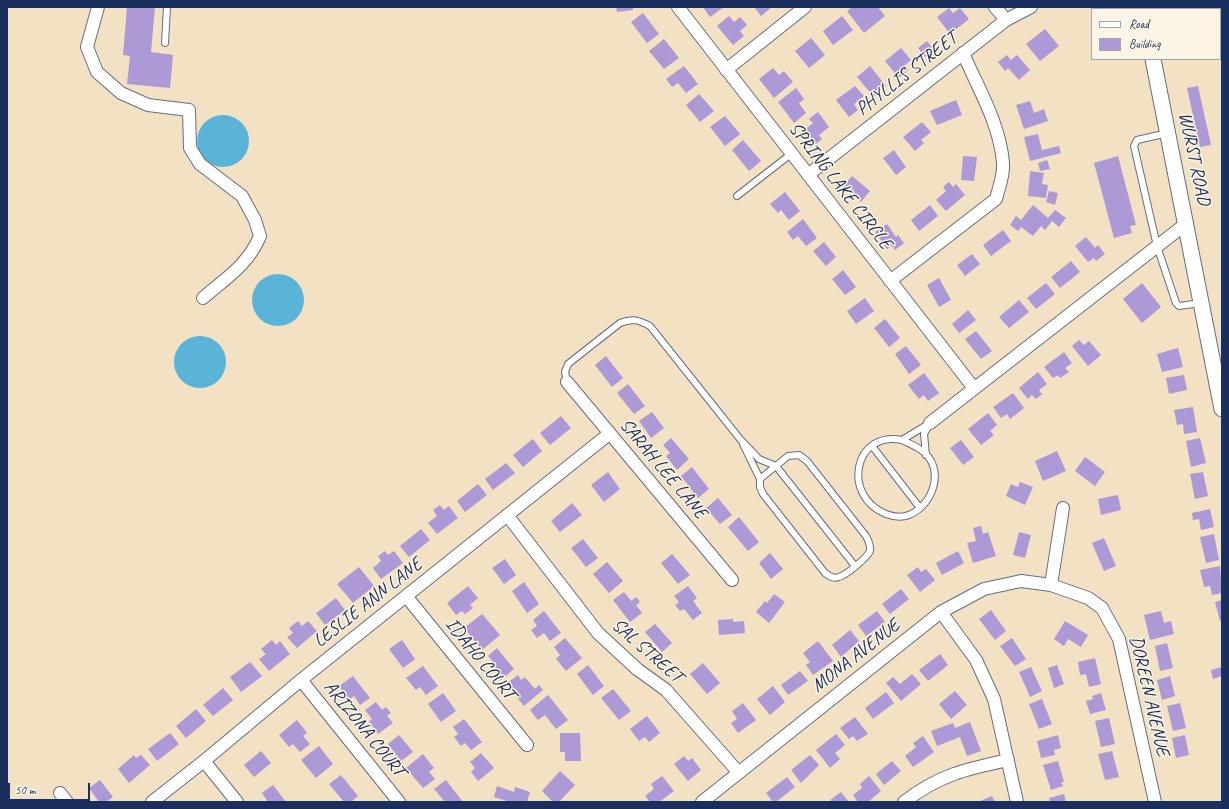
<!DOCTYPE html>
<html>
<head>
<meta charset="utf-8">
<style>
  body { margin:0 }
  #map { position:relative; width:1229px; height:809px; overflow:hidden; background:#f2e1c3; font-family:Caveat,sans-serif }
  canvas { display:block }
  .frame { position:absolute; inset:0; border:8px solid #1b2f5e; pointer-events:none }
  .legend { position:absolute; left:1091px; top:8px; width:130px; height:52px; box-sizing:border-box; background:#fcf5e5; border:1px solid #a2a6af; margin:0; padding:5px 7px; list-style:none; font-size:12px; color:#1b2f5e }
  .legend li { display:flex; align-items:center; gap:8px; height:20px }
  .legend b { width:20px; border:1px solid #a2a6af }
  .scale { position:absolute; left:8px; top:783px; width:82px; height:18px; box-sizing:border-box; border:2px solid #1b2f5e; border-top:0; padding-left:5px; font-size:12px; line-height:14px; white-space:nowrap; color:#1b2f5e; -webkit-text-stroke:3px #fcf5e5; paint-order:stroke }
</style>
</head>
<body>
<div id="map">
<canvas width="1229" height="809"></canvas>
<div class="frame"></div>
<ul class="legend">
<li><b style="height:5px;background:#fff"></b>Road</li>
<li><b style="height:11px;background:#ad99d5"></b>Building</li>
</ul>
<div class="scale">50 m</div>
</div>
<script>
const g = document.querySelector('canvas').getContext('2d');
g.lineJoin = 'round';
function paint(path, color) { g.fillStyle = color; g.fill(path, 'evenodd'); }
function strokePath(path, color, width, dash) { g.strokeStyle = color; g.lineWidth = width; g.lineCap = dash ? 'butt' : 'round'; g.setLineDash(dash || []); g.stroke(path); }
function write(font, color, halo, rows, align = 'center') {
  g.font = font + ' Caveat,sans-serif'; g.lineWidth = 3; g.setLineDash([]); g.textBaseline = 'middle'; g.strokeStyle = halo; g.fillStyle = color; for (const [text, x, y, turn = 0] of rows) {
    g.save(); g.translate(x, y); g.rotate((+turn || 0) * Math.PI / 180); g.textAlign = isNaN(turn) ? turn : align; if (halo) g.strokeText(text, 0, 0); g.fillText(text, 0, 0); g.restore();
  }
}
const water = new Path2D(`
  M197 141a26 26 0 1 1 52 0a26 26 0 1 1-52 0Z
  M252 300a26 26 0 1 1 52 0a26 26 0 1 1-52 0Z
  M174 362a26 26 0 1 1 52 0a26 26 0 1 1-52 0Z`);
const building = new Path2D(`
  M127,7H155L151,52L173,55L170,88L127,84L130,56L123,55Z
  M616,7H633V10L617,12Z
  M703,7H724L710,17Z
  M754,7H772L761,16Z
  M852,7H878L885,16L864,33L847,11Z
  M949,8L953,13L960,8L969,19L950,34L937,17Z
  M643,13L659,34L647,43L631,22Z
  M729,16L734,22L740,17L747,25L740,31L744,36L733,45L717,26Z
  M842,16L853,30L833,45L823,31Z
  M1045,29L1059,46L1040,61L1026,44Z
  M811,38L825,55L809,68L795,51Z
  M664,39L679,58L664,69L649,51Z
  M927,41L934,50L925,57L918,48Z
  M901,48L911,60L905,65L908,70L899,78L885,61Z
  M1007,55L1011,60L1017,55L1030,70L1019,80L1008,68L1005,71L998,62Z
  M684,66L698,84L686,93L678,83L672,87L666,79Z
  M870,66L886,86L874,97L857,77Z
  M773,68L779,75L784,71L793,82L774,98L759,79Z
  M855,86L864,96L854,104L858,110L849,117L836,100Z
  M1198,86L1211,145L1200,147L1187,88Z
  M796,88L804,99L799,103L806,113L794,123L778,102Z
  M699,94L714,111L700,122L686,105Z
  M956,100L962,115L937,125L930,111Z
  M1030,101L1034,113L1044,109L1048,121L1024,129L1016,105Z
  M818,112L829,127L819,135L822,139L812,147L801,133L813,123L809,119Z
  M725,116L740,134L725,146L710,127Z
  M922,122L931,132L921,140L924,143L915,151L903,137Z
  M1038,134L1042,150L1059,146L1061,153L1030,161L1024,137Z
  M743,140L761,161L749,171L732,150Z
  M894,150L906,167L896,175L883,158Z
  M963,156L977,157L974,181L961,180Z
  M1118,156L1136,225L1130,226L1132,233L1114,238L1094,163Z
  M1047,160L1050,169L1040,171L1038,163Z
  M1030,171L1044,173L1042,184L1048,185L1046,198L1028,196Z
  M852,176L870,191L861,202L843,187Z
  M949,182L953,187L956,184L965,195L946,211L936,200L946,191L943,187Z
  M1049,191L1058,193L1055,205L1046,202Z
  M785,192L800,211L789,220L781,210L778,213L770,204Z
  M930,205L938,216L919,231L911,220Z
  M1033,205L1048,218L1055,210L1066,218L1059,227L1052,221L1045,230L1041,226L1033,236L1021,227L1018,231L1010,225L1016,216L1021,220Z
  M803,219L817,238L806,246L798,236L793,240L787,232Z
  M887,224L896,237L898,235L904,243L895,250L892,246L887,249L875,232Z
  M1003,230L1011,241L991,256L983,245Z
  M1086,237L1095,248L1098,245L1105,254L1096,261L1094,258L1088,262L1075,246Z
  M824,242L836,257L826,266L813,251Z
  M972,254L980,264L965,276L957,265Z
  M1071,261L1080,272L1060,288L1051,277Z
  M843,270L856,287L845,295L832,279Z
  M939,278L951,300L939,307L927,285Z
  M1046,283L1055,294L1036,309L1027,298Z
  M1142,283L1161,307L1142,323L1123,299Z
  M865,298L874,311L856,324L847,311Z
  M1019,300L1029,312L1009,328L999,317Z
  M968,310L976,320L959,333L952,324Z
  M885,319L900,338L889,347L874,328Z
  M976,331L992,351L981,359L965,339Z
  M1079,340L1084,345L1089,341L1101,355L1088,366L1072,346Z
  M906,346L921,365L909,374L895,354Z
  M1178,348L1183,367L1162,372L1157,354Z
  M1064,352L1072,363L1065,368L1069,372L1060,378L1058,375L1053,378L1044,367Z
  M606,356L623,378L612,387L595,365Z
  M1038,372L1047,384L1039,390L1042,394L1036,399L1032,395L1028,399L1019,388Z
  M924,373L939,393L928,401L924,395L919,399L908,385Z
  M1184,375L1187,390L1169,394L1166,378Z
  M628,384L645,406L634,414L617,393Z
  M1013,393L1024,408L1010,419L1007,414L1001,418L993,407Z
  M1193,407L1197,432L1184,434L1183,424L1177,425L1174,410Z
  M652,412L664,428L651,438L639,421Z
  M988,413L997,425L990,431L994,435L981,445L968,429Z
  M561,416L571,428L550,445L540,433Z
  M671,438L689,459L677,470L666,456L670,453L663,445Z
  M1200,438L1206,463L1191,467L1186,441Z
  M533,439L542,451L523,467L513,455Z
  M961,440L974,457L963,465L950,448Z
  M1057,451L1066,471L1043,481L1035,461Z
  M1085,457L1105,472L1095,486L1075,471Z
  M506,463L515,473L493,490L485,479Z
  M692,467L709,489L698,498L681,476Z
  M608,472L620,489L604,502L591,485Z
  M1203,472L1208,496L1195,499L1190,474Z
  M1020,482L1033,487L1025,505L1006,496L1011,484L1018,487Z
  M478,484L487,495L465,512L457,501Z
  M1118,495L1121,510L1101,515L1098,499Z
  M718,498L732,515L720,524L706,508Z
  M572,503L582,515L560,532L551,521Z
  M440,505L444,510L449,506L458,518L437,534L428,523L437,516L433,510Z
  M1210,509L1214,527L1201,530L1199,519L1193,520L1192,513Z
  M739,517L759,542L748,551L728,527Z
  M981,526L983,534L988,532L996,556L973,563L967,543L976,541L973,528Z
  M421,529L430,540L409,557L400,546Z
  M1019,532L1031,535L1025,558L1013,555Z
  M1214,534L1219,560L1206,563L1200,537Z
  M1104,538L1116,566L1104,571L1092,543Z
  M583,539L598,558L586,567L571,548Z
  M385,551L388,555L394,551L403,563L381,579L373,568L381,561L378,556Z
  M958,551L964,563L942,575L936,563Z
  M770,553L783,569L771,579L759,563Z
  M672,554L690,575L678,584L661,563Z
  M505,559L516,575L504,584L492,568Z
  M607,562L623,581L609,593L593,574Z
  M1220,566L1222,593L1212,595L1210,586L1204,587L1200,570Z
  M359,567L374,586L353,603L337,584Z
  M918,567L921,572L926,569L935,580L920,592L907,575Z
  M524,582L539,604L527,613L512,591Z
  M468,586L478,598L470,605L473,608L465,614L462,611L456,615L447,603Z
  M688,586L697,598L693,601L702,613L693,620L684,609L680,611L675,605L679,602L674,596Z
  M901,589L909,599L890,614L882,604Z
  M624,592L631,601L636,597L640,602L636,605L642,613L630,622L613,600Z
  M774,594L785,602L769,623L756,612L765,601L767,603Z
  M336,598L345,610L325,625L316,613Z
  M1222,600V620L1220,621L1215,602Z
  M991,610L1006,631L995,640L979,619Z
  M544,611L561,633L550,641L544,633L537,638L531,630L537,626L533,620Z
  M877,611L885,622L866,636L858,625Z
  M1161,611L1164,623L1171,621L1174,634L1150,640L1144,615Z
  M482,614L500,635L482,650L464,628Z
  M733,619V622L744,621L745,633L719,635L718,620Z
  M298,621L302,626L308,621L317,631L297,648L287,637L293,633L289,628Z
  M1065,621L1088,635L1081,647L1068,639L1064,646L1054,639Z
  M655,624L672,643L662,652L645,632Z
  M850,630L859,641L841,657L832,645Z
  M565,638L582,658L566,671L556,659L560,655L554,647Z
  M1012,638L1026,659L1015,666L1000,646Z
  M272,640L276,645L280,641L290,654L269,671L259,659L266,654L261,649Z
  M402,640L415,659L403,668L389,649Z
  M818,641L833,661L813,675L806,665L810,662L803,653Z
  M1167,643L1173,668L1160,671L1155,646Z
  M497,648L514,669L501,680L491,667L495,664L488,656Z
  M940,654L948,665L928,681L919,670Z
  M1095,658L1101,684L1089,687L1086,674L1080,675L1078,662Z
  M250,662L262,676L241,692L230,677Z
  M703,663L720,683L707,694L690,674Z
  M588,665L604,686L593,695L577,674Z
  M1057,665L1064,684L1054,688L1048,668Z
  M423,666L438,686L426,695L420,687L416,690L406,678Z
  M1031,667L1042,691L1030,697L1019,672Z
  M1222,667V676L1213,679L1211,670Z
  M800,671L808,681L788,695L781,685Z
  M912,674L921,684L901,701L886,683L893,677L900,684Z
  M518,675L521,680L525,677L535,689L539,685L543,690L524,706L506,684Z
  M353,676L370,698L360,705L354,696L349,700L339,686Z
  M1170,676L1175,696L1162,700L1157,680Z
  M773,686L785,702L770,715L757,699Z
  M223,688L233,700L213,716L203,705Z
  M613,689L631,711L619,720L601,698Z
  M955,691L967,705L951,719L939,704Z
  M886,692L894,703L873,719L865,708Z
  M443,693L456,711L441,722L428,704Z
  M1101,693L1106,710L1090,714L1086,701L1093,699L1092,696Z
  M548,695L568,720L556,729L545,715L538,720L530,710Z
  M1042,699L1052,724L1039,729L1029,704Z
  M376,702L382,710L386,707L391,713L387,716L393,723L378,734L369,721L372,719L365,710Z
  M743,703L756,720L738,733L731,723L737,719L732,711Z
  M1180,703L1186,728L1173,731L1167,706Z
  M196,709L206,721L186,738L176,726Z
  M647,716L660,733L649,742L645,737L639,741L630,729Z
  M855,717L868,734L857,741L853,736L849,739L840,728Z
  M1109,718L1115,744L1101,747L1095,721Z
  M464,719L482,742L471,750L465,743L461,746L454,737L458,734L453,727Z
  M297,720L307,733L303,736L310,744L300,752L293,744L289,747L279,735Z
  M970,722L981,751L967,756L960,737L937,746L931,731L953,723L955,728Z
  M170,733L179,744L157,761L148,749Z
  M560,733H580L581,761H565V752H560Z
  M836,734L845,745L835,753L840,759L830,768L816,750Z
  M399,735L413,752L401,761L388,744Z
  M1058,735L1061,748L1054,750L1055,755L1041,758L1037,741Z
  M1185,735L1189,755L1176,758L1172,738Z
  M923,736L934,752L913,767L905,756L916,747L913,743Z
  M319,746L333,764L316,778L301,760Z
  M261,751L271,763L254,777L244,765Z
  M1112,751L1119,777L1105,780L1098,754Z
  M481,753L494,768L478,781L471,772L475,768L470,762Z
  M423,754L434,768L429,772L435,779L423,788L406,768Z
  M134,755L136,758L141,755L150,765L129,783L118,769Z
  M810,755L819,765L801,783L791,770Z
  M684,756L688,761L692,758L701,770L688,781L674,764Z
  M892,761L901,771L884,785L876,774Z
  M1058,761L1064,782H1061L1063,786L1051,790L1043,765Z
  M560,771L575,785L559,802H553L542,791Z
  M341,775L358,796L351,802H344L329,784Z
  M662,776L674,791L659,802H650L645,796L654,789L651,784Z
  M869,776L881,791L868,802H858L853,795L862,788L860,784Z
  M787,777L795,787L776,802H773L766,793Z
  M100,780L113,797L106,802H99L89,788Z
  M446,780L463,802H445L434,789Z
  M273,785L286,802H268L262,793Z
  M497,786L514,792L515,787L530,792L527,802H510L494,797Z
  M841,792L849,802H832L830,800Z
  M1064,794L1066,802H1050L1049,798Z
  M992,796L995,802H978Z`);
const service = new Path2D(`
  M165,43L167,7
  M1168,133L1137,140L1134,146L1157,246L1176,303L1179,306L1201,303
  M737,196L791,154
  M567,382L565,372L568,364L620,323C632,318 639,320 650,326L740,439L759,459L776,466L855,566
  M902,440C908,443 916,446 921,450C946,467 934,505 909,515C901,518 894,517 886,514C841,496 854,430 902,440L930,423
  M743,444L760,479V487L763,494L825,573C829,576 833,579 839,577C846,575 867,558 870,551C871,545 868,540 866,536L807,461L799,455L788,456L760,479
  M872,446L920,508
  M926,455L924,434L930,423`);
const minor = new Path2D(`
  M98,7L87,47L97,72L121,93L148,105L189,110L190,148L200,164L242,196L255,220L260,236C248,265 226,278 203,298
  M678,7L973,387
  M995,7L1006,20
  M726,70L805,7
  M808,175L1006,20L1031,7
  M890,281L996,199C999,187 1004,176 1003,163C1000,124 978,88 963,53
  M567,382L732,580
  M930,423L1187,223
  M507,515L598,633L637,669L666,690L739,773
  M1051,585L1063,508
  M406,596L527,745
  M941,612L976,660L994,699L1017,802
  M301,680L399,802
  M204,761L237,802
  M60,793L67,802
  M152,802L204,761L301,680L609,434
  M702,802L941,612L984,589L1021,581L1051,585L1088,598L1102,608L1119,639L1155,802
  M904,802C939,775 966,769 1008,760`);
const tertiary = new Path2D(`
  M1142,7V9
  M1153,59L1222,409`);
const streetNames = [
  ["PHYLLIS STREET",907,74,-38],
  ["WURST ROAD",1194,159,78],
  ["SPRING LAKE CIRCLE",840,186,52],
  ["SARAH LEE LANE",663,469,50],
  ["LESLIE ANN LANE",368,603,-38],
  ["SAL STREET",647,651,41],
  ["MONA AVENUE",856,656,-38],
  ["IDAHO COURT",480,659,51],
  ["DOREEN AVENUE",1149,696,77],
  ["ARIZONA COURT",364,729,51]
];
paint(water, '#5ab4d8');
paint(building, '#ad99d5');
strokePath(service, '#666d81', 8);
strokePath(minor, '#666d81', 14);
strokePath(tertiary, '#666d81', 17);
strokePath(service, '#fff', 6);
strokePath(minor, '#fff', 12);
strokePath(tertiary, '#fff', 15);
write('19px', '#1b2f5e', '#fcf5e5', streetNames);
</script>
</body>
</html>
